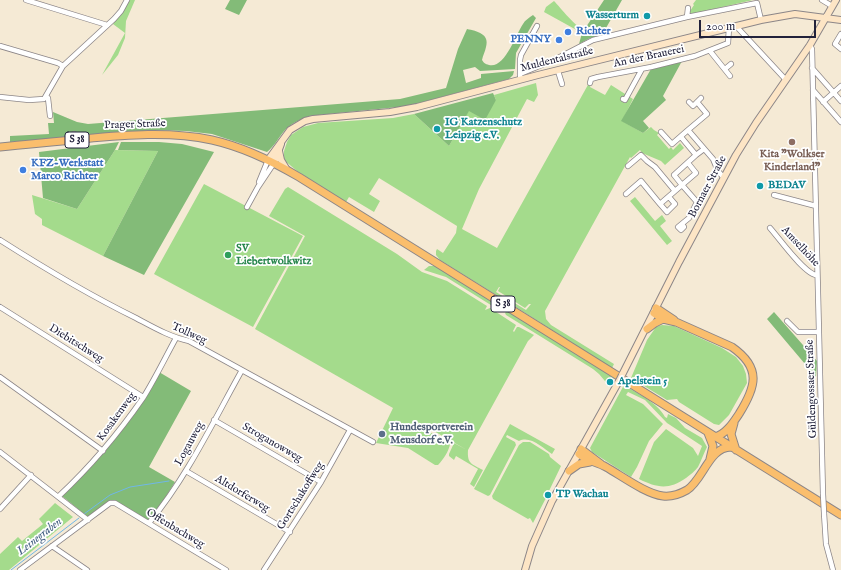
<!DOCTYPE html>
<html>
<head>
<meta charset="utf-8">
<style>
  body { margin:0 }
  #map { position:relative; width:841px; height:570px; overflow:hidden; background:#f5ead5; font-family:"IM FELL English",serif }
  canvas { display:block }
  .scale { position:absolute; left:699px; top:20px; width:117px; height:18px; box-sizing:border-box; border:2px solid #22223b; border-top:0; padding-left:5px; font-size:12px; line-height:14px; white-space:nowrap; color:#22223b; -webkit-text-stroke:3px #fff; paint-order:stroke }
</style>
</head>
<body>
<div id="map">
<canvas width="841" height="570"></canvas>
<div class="scale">200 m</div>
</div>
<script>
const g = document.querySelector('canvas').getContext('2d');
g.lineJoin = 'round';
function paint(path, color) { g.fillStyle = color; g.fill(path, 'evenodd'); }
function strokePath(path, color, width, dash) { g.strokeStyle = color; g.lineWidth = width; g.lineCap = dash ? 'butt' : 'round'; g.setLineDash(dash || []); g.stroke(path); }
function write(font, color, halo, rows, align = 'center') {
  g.font = font + ' "IM FELL English",serif'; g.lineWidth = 3.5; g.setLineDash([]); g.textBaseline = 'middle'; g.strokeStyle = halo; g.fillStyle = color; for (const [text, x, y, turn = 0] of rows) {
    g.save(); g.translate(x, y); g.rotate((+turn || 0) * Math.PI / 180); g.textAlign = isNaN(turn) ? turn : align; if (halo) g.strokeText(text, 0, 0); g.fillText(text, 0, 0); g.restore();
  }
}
const green = new Path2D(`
  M129,0H135L126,21L125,38L118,55L102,75L125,33L113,24L121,13Z
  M696,0H753L692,14L691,16L688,14L694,5L693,4Z
  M554,1C560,7 577,29 584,29L582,33L544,12L546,7Z
  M536,83L538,95L534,102L527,99L479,189L462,229L497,248L589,83L591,84L590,87L605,95L611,85L633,99L622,121L643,133L651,127L654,130L659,133L657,135L669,149L671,147L673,150L680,143L684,148L665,165L661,161L642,153L640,150L631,158L630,157L545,311L546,319L551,325L614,364L612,368L511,304L513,302L526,310L531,304H529L525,308L498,291L500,287H499L496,292L509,300L510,301L509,303L440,260L436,255V251L437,249L443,253L456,233L457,226L379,178L369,194L380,201L374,212L349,197L346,202L297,171L284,160V151L287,142L291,135L303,127L318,123L393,118L414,114L449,146L469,110L496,100L494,95Z
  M115,150L158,151L103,256L42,225V219L35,214L32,195L77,209Z
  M204,184L303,236L253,327L154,274Z
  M288,187L397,254L422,272L447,281L487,306L485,310L490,308L516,325L513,331L514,332L517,327H519L534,335L528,341L468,450C467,464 472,464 483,470L474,487L470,484L478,469L456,456L454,460L449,456V454L454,443L467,450L418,422L421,426V427L450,444C449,451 443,460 438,465H435L408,448L376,443L393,408L255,329L305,236L269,216L285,189Z
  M635,197L655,221L662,215L666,221L660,226L672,241L667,245L630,201Z
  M429,266H435L439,268L505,310L502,312L446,277L424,270Z
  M507,311L614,378L610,387L599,374L593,369L506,315L505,313Z
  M662,325L674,326L722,348L736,357L743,366L746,374L747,383L729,415L719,425L714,424L679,402L677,399L667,400L631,378L647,340L656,327Z
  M624,385C638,394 657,402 665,417L667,418L668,414L676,418L685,428L702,438L707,447C704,453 701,461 698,467C695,471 690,475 686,478C669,490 657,488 639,479L654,442L666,429L693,448L698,456L702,446L667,423L645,400L628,392L626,395L643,404L663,424L649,441L637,467L631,477L592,452L590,448Z
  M510,424L555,449L552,454C543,448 530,435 519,441L507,435L506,437L515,442L516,445L490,495L488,496L474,489Z
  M523,442H530L549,454L550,457L561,466L549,491L547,490L543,496L546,498L533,523L530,518L528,519L493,499L492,496L519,445Z
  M55,503L73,517L9,570H0V554L18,537L22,541L43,524L39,519Z`);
const forest = new Path2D(`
  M230,0H247L239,15L225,9Z
  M604,0H622L602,35L590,38L579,44L582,33Z
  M533,15L536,18L516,53L515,69L480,71L475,67L463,70L466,83L481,78V74L514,71L513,75L509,79L408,106L309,116C300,120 292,123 286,129C279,136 275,146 267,152L212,134L186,131L154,130L77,137L75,134L72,137L10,142V136L49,134L48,123H54L53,112L77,122L88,124L400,99L446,88L458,49L467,29C477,31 490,34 486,47C485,52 483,55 482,60C484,63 485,64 489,65C505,69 516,34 523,24C525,20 529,18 533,15Z
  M682,61L663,96L666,100L643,121L649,128L643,133L621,121L651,69Z
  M493,93L496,100L485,120L469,111L449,146L414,114Z
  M119,142L115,150L77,209L43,198L39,152Z
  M121,142H159L182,144L214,152L144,275L103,256L158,151L118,150Z
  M774,312L817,361L816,377L767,319Z
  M159,372L191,391L149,467L175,482L163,501L148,520L115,501L88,517L62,496L104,452Z`);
const stream = new Path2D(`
  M84,514L110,495L130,487L169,481
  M11,570L79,518`);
const street = new Path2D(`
  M26,0L107,25
  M822,0L832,6
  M687,17L688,8
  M736,26L786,80
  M841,34L835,44L841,49
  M810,45L812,49L823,494
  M0,46L58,63L63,66
  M710,51L730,76
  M812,68L841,101
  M725,69L731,64
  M558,71L562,84
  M520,74L556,59L593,40L687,17L757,3L761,20
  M520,76V60L521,55L537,26
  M590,83L591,79L598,77L651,67L695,56L728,43L729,28
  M813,90L841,122
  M46,96L48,98L50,116
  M0,97L29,100L44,99L63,66L114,19L121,11L127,0
  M623,99L625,100L642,69
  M689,102L693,106L701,98
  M823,102L841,86
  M688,130L707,114L697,102
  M661,132L672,144L688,130L713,159L718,171L724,178
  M74,134V140
  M681,137L696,155L704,149
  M628,166L641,155L647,161L655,167L675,191L682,185L674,175L696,155
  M259,182L268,160
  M626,194L641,181L660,204L675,191
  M774,195L816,206
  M660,204L667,212L675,204L669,197
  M247,207L258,187L274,163
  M682,224L684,227L681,230L678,227L689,218L697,202L682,185L696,173L688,163
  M770,228C779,238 805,275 817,275
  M0,240C44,268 89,295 136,318C153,327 170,337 189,341L373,442
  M0,307L143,397
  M787,321L798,332H819
  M0,377L103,451
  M214,420L321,482
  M0,452L88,520
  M186,471L290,532
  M59,496C91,466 118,434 143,398C155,379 165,358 176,338
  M0,509L31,475
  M824,513L826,544L833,570
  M149,523C187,477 213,422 242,370
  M52,546L87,570
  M20,570L110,503H115L226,570
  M264,570L321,482L350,430`);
const secondary = new Path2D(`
  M279,151L281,160L287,170
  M268,160L290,130L305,121L313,119L390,112L417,107L538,75L761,20L795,14L841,20
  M274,163L281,144
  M622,375L679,262L736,155L756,123L810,45L836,0
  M525,570L532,546L552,501L619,381`);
const primary = new Path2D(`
  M0,147C27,144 55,142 82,139C126,135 169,131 212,140C243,147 272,161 299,177L841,515
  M656,308L674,320
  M654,313L663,319L676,322L732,347C762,368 756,387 739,414C733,423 726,434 715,437
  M647,329L655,323L663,319
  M734,423L731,434L736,450
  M708,433L713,446L710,459
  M581,449L601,464
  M579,454C587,461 597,462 606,467C622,476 646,494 663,496C672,497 680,494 687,490C703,480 709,447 731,447
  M569,471L579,464L590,462`);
const streetBridge = new Path2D(`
  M823,494L824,513`);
const secondaryBridge = new Path2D(`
  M619,381L622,375`);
const markers = [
  [647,16,4,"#0f9aa8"],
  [568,32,4,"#3f7fe0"],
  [559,40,4,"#3f7fe0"],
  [437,129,4,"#0f9aa8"],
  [792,142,4,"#8d6e63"],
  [23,170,4,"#3f7fe0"],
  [760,186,4,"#0f9aa8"],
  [228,255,4,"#2e9e5b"],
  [610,382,4,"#0f9aa8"],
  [382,434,4,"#5c6f8a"],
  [548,495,4,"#0f9aa8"]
];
const shields = [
  [77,140,24],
  [503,304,24]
];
const shieldNames = [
  ["S 38",77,140],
  ["S 38",503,304]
];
const cultureNames = [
  ["Wasserturm",639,16,"right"],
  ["IG Katzenschutz",445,123],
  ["Leipzig e.V.",445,136],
  ["BEDAV",768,186],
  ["Apelstein 5",618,382],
  ["TP Wachau",556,495]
];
const shopNames = [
  ["Richter",576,32],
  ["PENNY",551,40,"right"],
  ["KFZ-Werkstatt",31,164],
  ["Marco Richter",31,177]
];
const streetNames = [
  ["An der Brauerei",649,57,-12],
  ["Muldentalstraße",557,60,-14],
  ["Prager Straße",135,125,-2],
  ["Bornaer Straße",708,187,-62],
  ["Amselhöhe",800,247,47],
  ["Tollweg",189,334,24],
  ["Diebitschweg",76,344,32],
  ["Güldengossaer Straße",812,389,-92],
  ["Kosakenweg",117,417,-54],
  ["Stroganowweg",272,443,30],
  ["Logauweg",190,444,-61],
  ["Altdorferweg",242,494,31],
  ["Gortschakoffweg",301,496,-58],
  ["Offenbachweg",175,529,31]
];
const educationNames = [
  ["Kita \"Wolkser",792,155],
  ["Kinderland\"",792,168]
];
const leisureNames = [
  ["SV",236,249],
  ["Liebertwolkwitz",236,262]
];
const serviceNames = [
  ["Hundesportverein",390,428],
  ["Meusdorf e.V.",390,441]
];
const waterNames = [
  ["Leinegraben",40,537,-38]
];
paint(green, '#a4db8c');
paint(forest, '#83bb78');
strokePath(stream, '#70b7e7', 1);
strokePath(street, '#8c8688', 6);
strokePath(secondary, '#8c8688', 8);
strokePath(primary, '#8c8688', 9);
strokePath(street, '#fff', 4.5);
strokePath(secondary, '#fde5c5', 6);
strokePath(primary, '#fabe6d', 7);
strokePath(streetBridge, '#8c8688', 6, []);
strokePath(secondaryBridge, '#8c8688', 8, []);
strokePath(streetBridge, '#fff', 4.5);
strokePath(secondaryBridge, '#fde5c5', 6);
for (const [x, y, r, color] of markers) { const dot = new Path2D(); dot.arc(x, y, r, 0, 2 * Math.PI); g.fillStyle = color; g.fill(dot); strokePath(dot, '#fff', 1.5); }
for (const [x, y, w] of shields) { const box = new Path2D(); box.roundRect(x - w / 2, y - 8, w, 16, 3); g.fillStyle = '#fff'; g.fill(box); strokePath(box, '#22223b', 1); }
write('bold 10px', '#22223b', null, shieldNames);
write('bold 11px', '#0d838f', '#fff', cultureNames, 'left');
write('bold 11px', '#366cbe', '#fff', shopNames, 'left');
write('11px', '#22223b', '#fff', streetNames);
write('bold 11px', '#785e54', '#fff', educationNames);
write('bold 11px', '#27864d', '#fff', leisureNames, 'left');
write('bold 11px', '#4e5e75', '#fff', serviceNames, 'left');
write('italic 12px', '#415e80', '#fff', waterNames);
</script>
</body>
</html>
